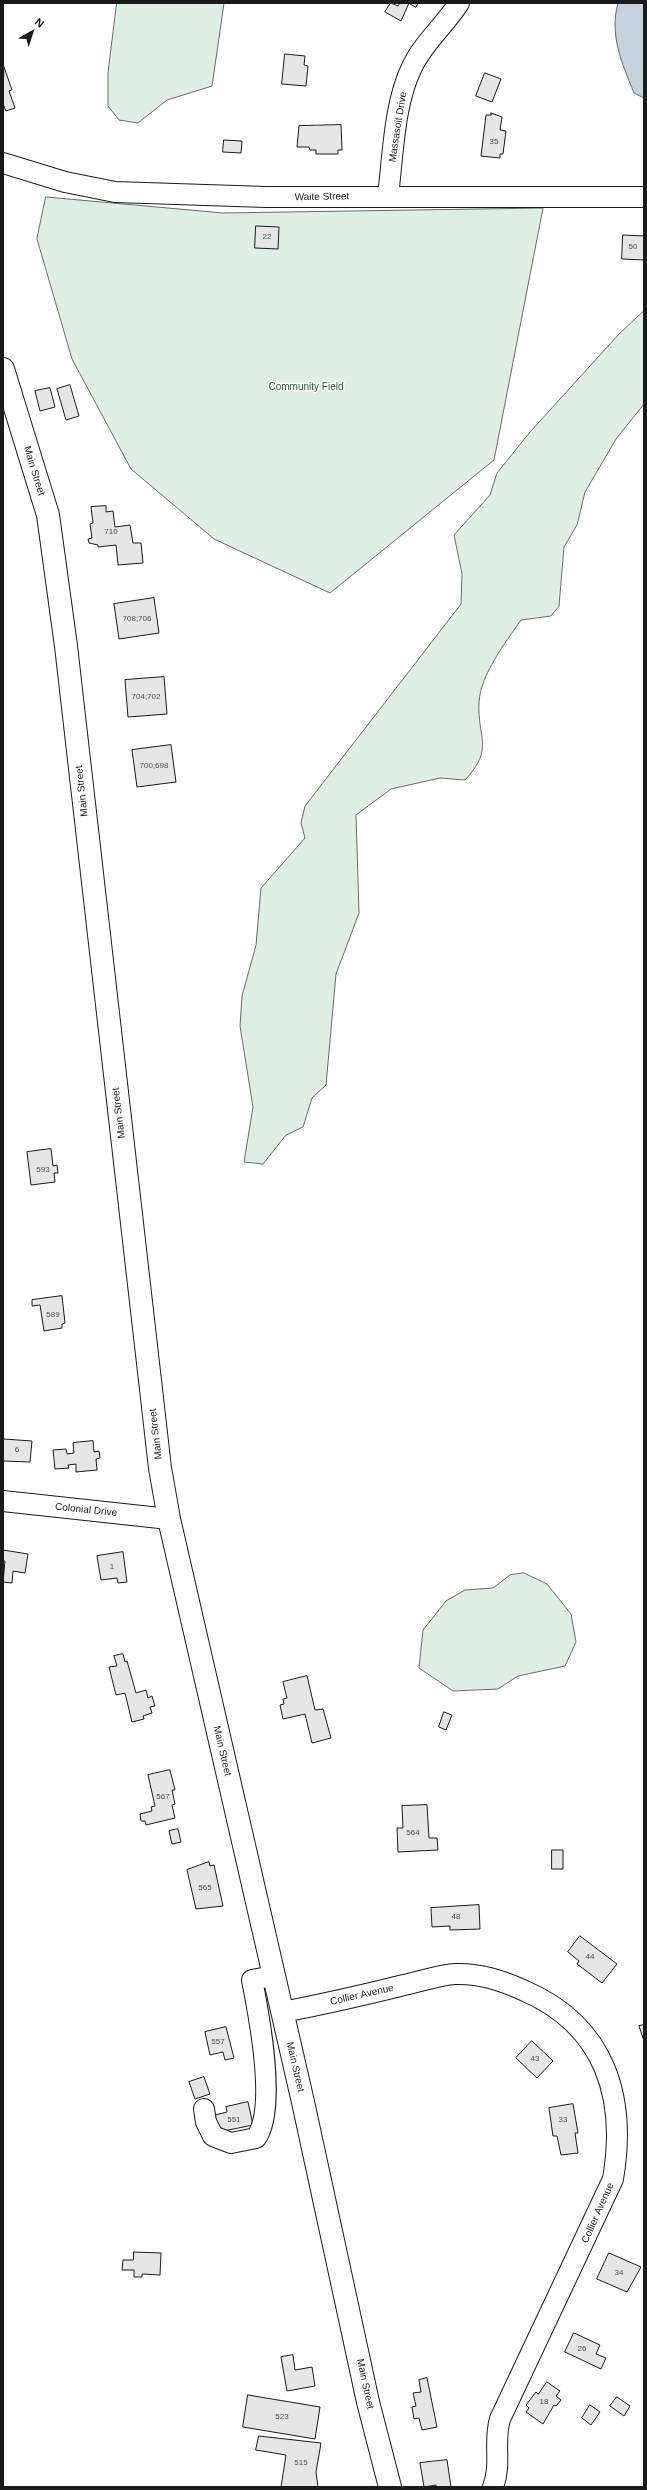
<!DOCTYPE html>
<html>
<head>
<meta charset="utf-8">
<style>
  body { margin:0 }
  #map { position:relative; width:647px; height:2490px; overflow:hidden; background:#fff; font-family:Helvetica,sans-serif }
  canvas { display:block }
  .frame { position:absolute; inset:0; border:4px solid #1a1a1a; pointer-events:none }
  .north { position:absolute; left:12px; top:12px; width:40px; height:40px; -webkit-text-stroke:3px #fff; paint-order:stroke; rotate:39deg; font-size:11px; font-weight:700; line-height:16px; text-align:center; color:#1a1a1a }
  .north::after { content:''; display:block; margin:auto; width:14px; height:18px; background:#1a1a1a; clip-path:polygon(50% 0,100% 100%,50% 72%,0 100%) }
</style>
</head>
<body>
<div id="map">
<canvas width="647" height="2490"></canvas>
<div class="frame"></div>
<div class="north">N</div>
</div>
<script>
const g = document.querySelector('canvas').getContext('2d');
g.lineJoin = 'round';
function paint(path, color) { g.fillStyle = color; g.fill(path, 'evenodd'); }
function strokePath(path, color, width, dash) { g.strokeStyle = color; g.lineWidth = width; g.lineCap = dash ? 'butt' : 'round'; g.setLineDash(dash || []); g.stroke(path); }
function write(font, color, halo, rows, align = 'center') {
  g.font = font + ' Helvetica,sans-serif'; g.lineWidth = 3; g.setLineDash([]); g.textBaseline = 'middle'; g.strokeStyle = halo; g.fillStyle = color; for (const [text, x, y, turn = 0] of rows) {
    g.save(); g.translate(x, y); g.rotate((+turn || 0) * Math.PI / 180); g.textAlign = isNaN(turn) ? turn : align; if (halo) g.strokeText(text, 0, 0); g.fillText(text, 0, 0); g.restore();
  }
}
const green = new Path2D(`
  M117,3H224L212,86L167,100L138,123L119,120L108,106V73Z
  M46,197L223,213L543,208L494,460L330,593L214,539L131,469L72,359L37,239Z
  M644,311V404L616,439L585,492L577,525L564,547L559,606L551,616L521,620C505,643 481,674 479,702C477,738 495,748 465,780L440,778L391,789L356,815L359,913L336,974L326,1085L312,1098L303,1127L286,1135L263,1164L244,1162L253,1107L240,1026L242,996L256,945L261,888L305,838L301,823L305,806L461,604L462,574L454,535L490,495L497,473L530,432L619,334Z
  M524,1573L547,1584L571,1614L576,1642L565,1666L518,1676L498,1689L453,1691L419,1668L423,1630L446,1601L465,1590L493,1588L510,1575Z`);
const water = new Path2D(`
  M618,3H644V98L634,93C622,63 609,35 618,3Z`);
const building = new Path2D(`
  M391,3L398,6L400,3H409L401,21L385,12Z
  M409,3H418L416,7Z
  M285,54L305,56L304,65L308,66L306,86L282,84Z
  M4,67L12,90L9,91L15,108L6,111L3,104Z
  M485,73L501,79L492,102L476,96Z
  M491,113L502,117L500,130L506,131L503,154H500V158L481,156L486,115H491Z
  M341,125L342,150H338V154H316V150H310L309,147H297L299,126Z
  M224,140L242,141L241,153L223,152Z
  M256,226L279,227L278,249L255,248Z
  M623,235L644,236V260L622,259Z
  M70,385L79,416L66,420L57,389Z
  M50,388L55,407L40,411L35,391Z
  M106,506V512L113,511L115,527L130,525L133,543H141L143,563L118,565L116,545L98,547V545L89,543L88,539L92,538L90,524L93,523L91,507Z
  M154,598L159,633L119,639L114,604Z
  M164,677L167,714L128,717L125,680Z
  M171,745L176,782L137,787L132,750Z
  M51,1149L53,1166L57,1165L58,1173H54L55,1182L31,1185L27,1152Z
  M62,1296L65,1323L62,1324V1328L44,1331L40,1305L32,1306V1300Z
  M4,1439L32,1441L30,1462L3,1461Z
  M93,1441L94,1452L99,1451L100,1458L96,1459L97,1470L76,1472V1464L68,1465L69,1468L55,1469L53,1450L66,1449L67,1454L74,1453L73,1443Z
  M3,1550L28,1554L25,1573L13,1571L12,1583L3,1582L5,1561H3Z
  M123,1552L127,1582L118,1583L117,1578L101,1580L97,1556Z
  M123,1654L125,1662L127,1661L136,1693L146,1690L148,1698L152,1696L155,1706L150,1707L152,1713L143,1716L144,1719L132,1722L125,1693L116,1695L109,1667L117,1666L114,1656Z
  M307,1676L315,1710L323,1709L331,1738L312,1743L305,1714L283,1719L280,1705L284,1704L283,1699L287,1698L283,1682Z
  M444,1712L452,1715L446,1730L439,1727Z
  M170,1770L175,1790H172L175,1804L172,1805L175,1818L146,1825L145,1821H141L140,1814L152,1811L151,1807L155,1806L148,1775Z
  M427,1805L429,1838H437L438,1850L398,1852L397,1828H403L402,1806Z
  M178,1829L181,1842L172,1844L169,1831Z
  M552,1850H563V1869H552Z
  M209,1862L210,1866L214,1865L223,1906L196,1909L187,1870Z
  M479,1905L480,1929L450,1930V1926L432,1927L431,1908Z
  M580,1936L617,1964L602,1983L577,1964L579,1961L568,1952Z
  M644,2025V2041L639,2026Z
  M226,2027L234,2058L225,2060L223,2052L210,2055L205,2032Z
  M532,2041L553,2061L537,2078L516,2058Z
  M204,2077L210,2094L195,2099L189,2082Z
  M248,2102L253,2125L219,2132L215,2115L227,2112L226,2107Z
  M573,2104L578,2133H575L578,2153L561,2155L557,2136H553L549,2108Z
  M134,2252L161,2253L160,2275L142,2274V2277H134V2270H122L123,2260H133Z
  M609,2253L641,2267L627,2292L597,2279Z
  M574,2333L600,2345L596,2354L606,2358L601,2369L565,2352Z
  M293,2355L295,2370L312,2367L315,2386L287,2391L281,2357Z
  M427,2378L437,2427L422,2430L419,2418L414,2419L412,2407L416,2406L413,2393L421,2392L419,2380Z
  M547,2382L560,2391L556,2396L561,2400L556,2406L554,2405L543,2424L526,2412L529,2408L526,2405L536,2392L538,2394Z
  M248,2395L320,2407L315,2439L243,2427Z
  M617,2397L630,2406L624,2416L610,2406Z
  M590,2405L600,2412L591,2425L582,2418Z
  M259,2436L321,2443L316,2472L318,2487H281L286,2455L256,2450Z
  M447,2460L451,2487H436V2485L424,2487L420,2463Z`);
const minor = new Path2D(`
  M3,163L65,182L115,192L266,197H644
  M388,196C393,156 394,103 412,67C423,43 445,25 459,3
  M3,1501L169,1519
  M283,2012C324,2004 364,1995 404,1985C420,1982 438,1975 455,1974C478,1973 504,1981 525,1991C605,2026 627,2097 613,2179L500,2419C493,2442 502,2464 493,2487
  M204,2109L206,2122L213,2136L231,2143L256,2138C277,2109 259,2015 252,1980L273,1976`);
const highway = new Path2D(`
  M3,369L48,515L66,646L160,1468L169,1519L303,2102L368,2402L390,2487`);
const numberNames = [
  ["35",494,142],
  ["22",267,237],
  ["50",633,247],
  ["710",111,532],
  ["708;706",137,619],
  ["704;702",146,697],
  ["700;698",154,766],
  ["593",43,1170],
  ["589",53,1315],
  ["6",17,1450],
  ["1",112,1567],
  ["567",163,1797],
  ["564",413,1833],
  ["565",205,1888],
  ["48",456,1917],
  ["44",590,1957],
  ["557",218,2042],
  ["43",535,2059],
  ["551",234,2120],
  ["33",563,2120],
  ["34",619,2273],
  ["26",582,2349],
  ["18",544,2402],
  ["523",282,2417],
  ["515",301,2463]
];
const streetNames = [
  ["Massasoit Drive",398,127,-81],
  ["Waite Street",322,197,-1],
  ["Main Street",34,471,73],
  ["Main Street",82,791,-96],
  ["Main Street",119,1113,-97],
  ["Main Street",156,1434,-97],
  ["Colonial Drive",86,1510,6],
  ["Main Street",222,1751,77],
  ["Collier Avenue",362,1995,-13],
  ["Main Street",295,2067,77],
  ["Collier Avenue",598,2213,-66],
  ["Main Street",365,2384,78]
];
const parkNames = [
  ["Community Field",306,387]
];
paint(green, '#e0efe3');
strokePath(green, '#6a6a6a', 1);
paint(water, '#c6d2dc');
strokePath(water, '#6a6a6a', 1);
paint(building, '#e6e6e6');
strokePath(building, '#1a1a1a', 1);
strokePath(minor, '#1a1a1a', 22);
strokePath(highway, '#1a1a1a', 24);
strokePath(minor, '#fff', 20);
strokePath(highway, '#fff', 22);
write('8px', '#4d4d4d', null, numberNames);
write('10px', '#1a1a1a', '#fff', streetNames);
write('10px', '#2b5a34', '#fff', parkNames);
</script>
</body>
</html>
